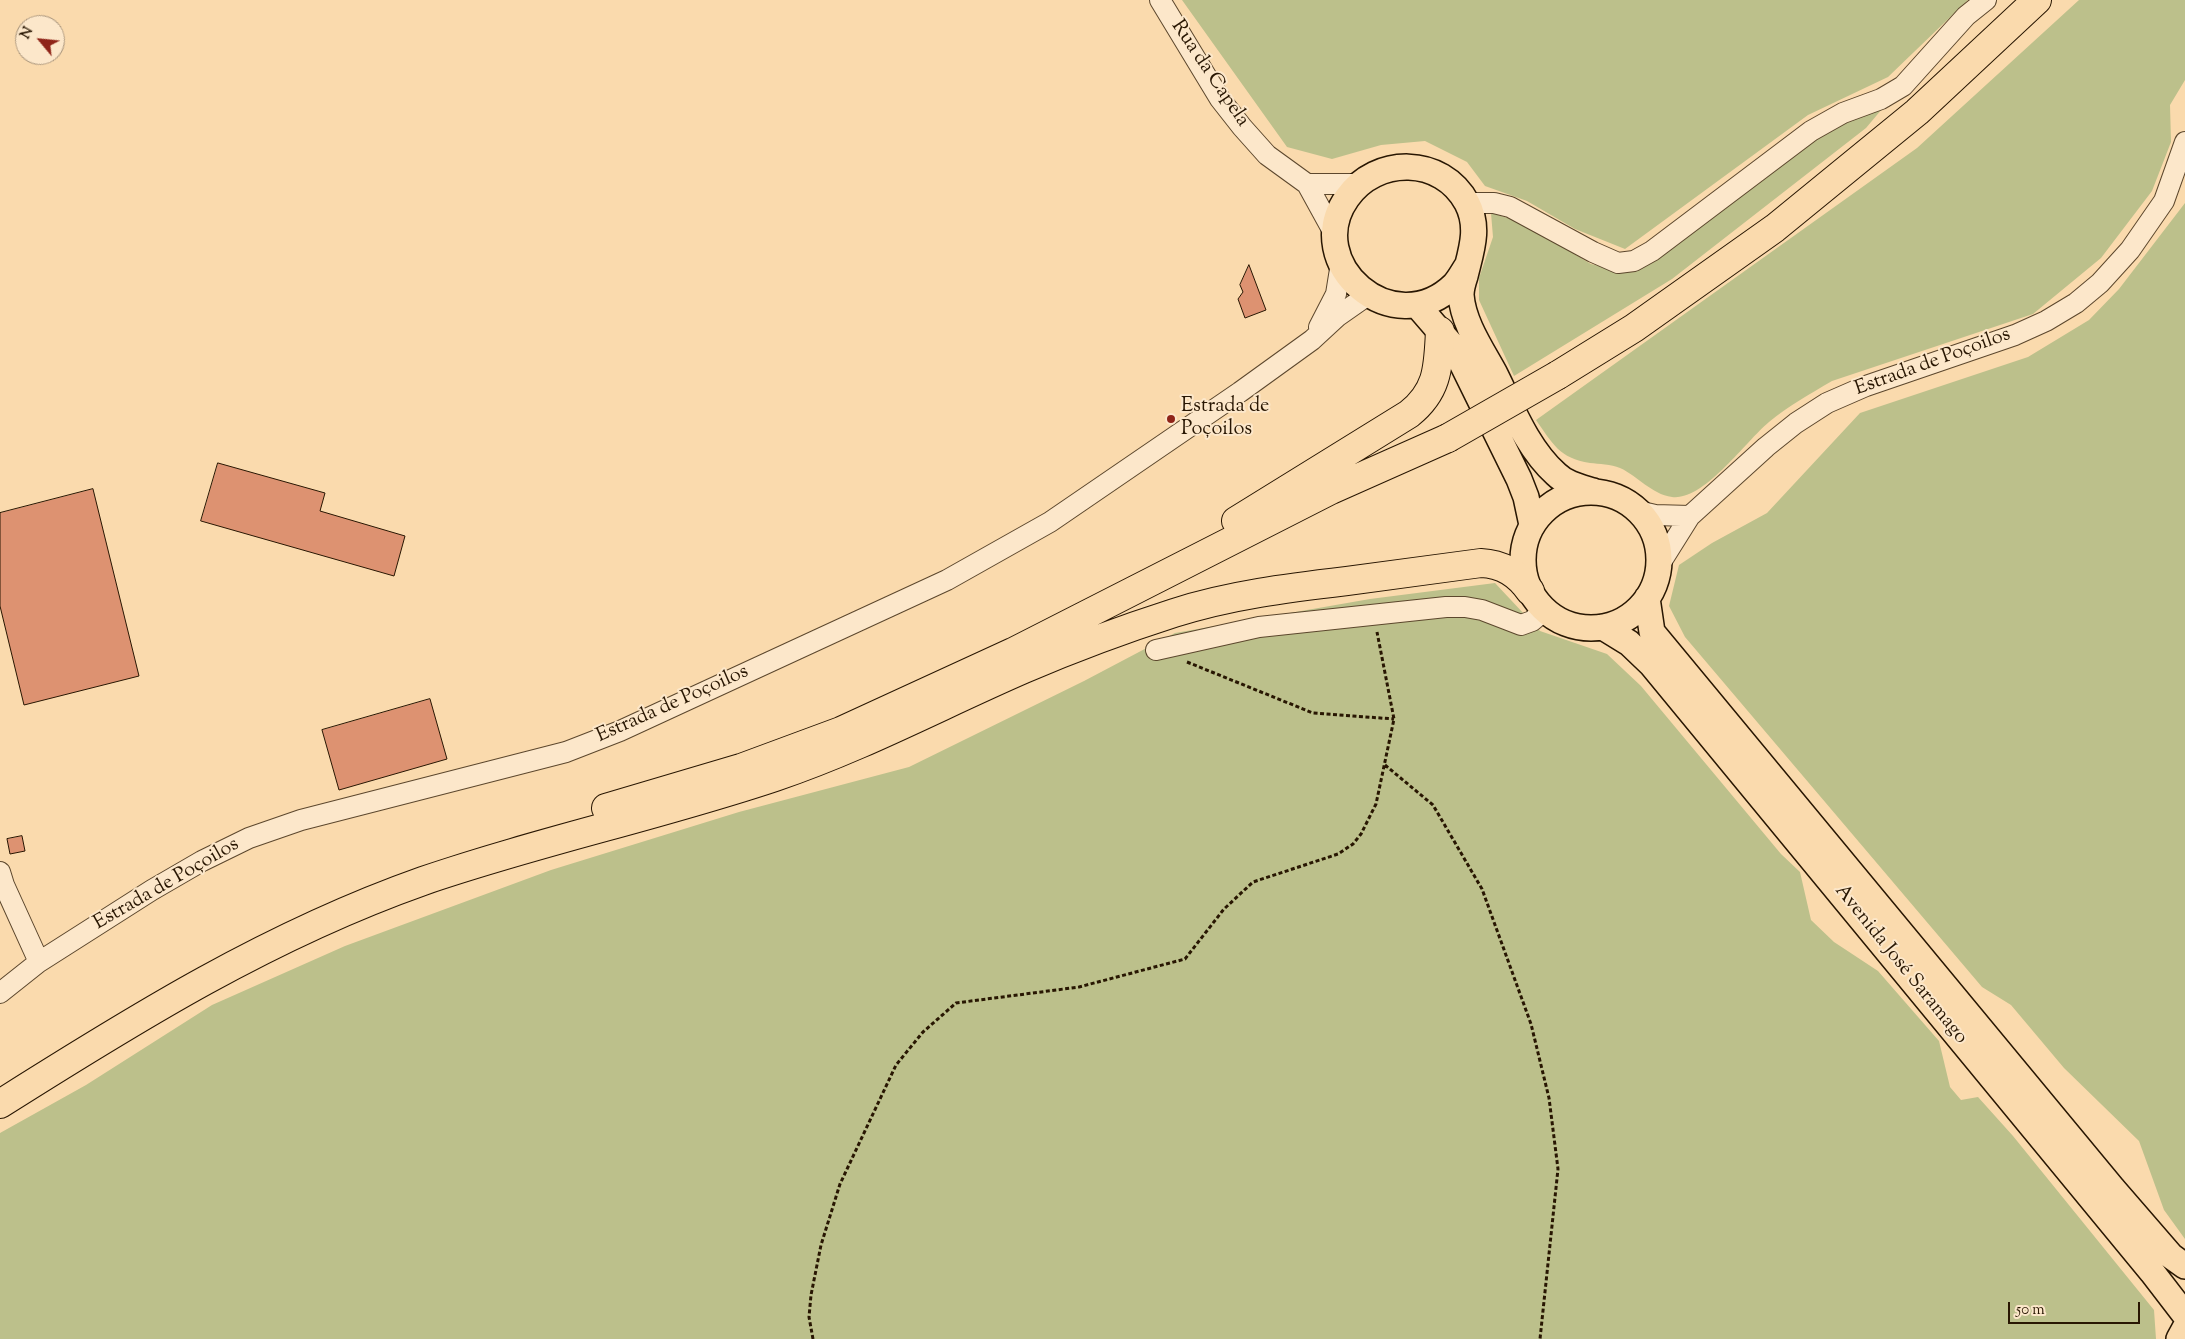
<!DOCTYPE html>
<html>
<head>
<meta charset="utf-8">
<style>
  body { margin:0 }
  #map { position:relative; width:2185px; height:1339px; overflow:hidden; background:#fadaad; font-family:"Sorts Mill Goudy",serif }
  canvas { display:block }
  .north { position:absolute; left:15px; top:15px; width:50px; height:50px; box-sizing:border-box; background:#fce7ca; border:1px solid #a7937a; border-radius:50%; rotate:298deg; font-size:14px; font-weight:700; line-height:20px; text-align:center; color:#281602 }
  .north::after { content:''; display:block; margin:auto; width:18px; height:22px; background:#8f2418; clip-path:polygon(50% 0,100% 100%,50% 72%,0 100%) }
  .scale { position:absolute; left:2008px; top:1302px; width:132px; height:22px; box-sizing:border-box; border:2px solid #281602; border-top:0; padding-left:6px; font-size:15px; line-height:18px; white-space:nowrap; color:#281602; -webkit-text-stroke:4px #fce7ca; paint-order:stroke }
</style>
</head>
<body>
<div id="map">
<canvas width="2185" height="1339"></canvas>
<div class="north">N</div>
<div class="scale">50 m</div>
</div>
<script>
const g = document.querySelector('canvas').getContext('2d');
g.lineJoin = 'round';
function paint(path, color) { g.fillStyle = color; g.fill(path, 'evenodd'); }
function strokePath(path, color, width, dash) { g.strokeStyle = color; g.lineWidth = width; g.lineCap = dash ? 'butt' : 'round'; g.setLineDash(dash || []); g.stroke(path); }
function write(font, color, halo, rows, align = 'center') {
  g.font = font + ' "Sorts Mill Goudy",serif'; g.lineWidth = 4; g.setLineDash([]); g.textBaseline = 'middle'; g.strokeStyle = halo; g.fillStyle = color; for (const [text, x, y, turn = 0] of rows) {
    g.save(); g.translate(x, y); g.rotate((+turn || 0) * Math.PI / 180); g.textAlign = isNaN(turn) ? turn : align; if (halo) g.strokeText(text, 0, 0); g.fillText(text, 0, 0); g.restore();
  }
}
const green = new Path2D(`
  M1182,0H1968L1888,77L1808,115L1625,249L1575,229L1527,201L1485,186L1467,162L1425,141L1381,145L1332,159L1287,147Z
  M2079,0H2185V80L2170,105L2171,142L2152,191L2101,258L2033,314L1832,381C1810,394 1788,406 1769,422C1745,442 1704,501 1672,497C1651,494 1638,476 1620,468C1611,464 1599,464 1590,463C1559,458 1553,444 1536,420L1917,148Z
  M1882,109L1866,128L1672,279L1514,376L1479,300V278L1493,237L1491,213L1521,222L1591,264L1627,273L1835,125Z
  M2185,203V1239L2164,1210L2139,1141L2064,1068L2011,1005L1982,987L1685,637L1669,606L1679,565L1712,543L1767,513L1860,413L2028,357L2089,320L2119,289Z
  M1495,583L1540,631L1607,654L1641,686L1781,854L1800,872L1811,920L1834,942L1878,971L1939,1041L1950,1087L1961,1100L1978,1097L2013,1136L2154,1310L2156,1339H0V1133L86,1085L212,1005L345,946L551,870L739,812L909,767L1084,681L1175,633L1370,599Z`);
const building = new Path2D(`
  M1249,265L1266,310L1245,318L1238,299L1243,292L1240,285Z
  M218,463L325,493L320,511L405,536L394,576L201,521Z
  M93,489L139,676L24,705L0,606V513Z
  M430,699L447,759L339,790L322,730Z
  M22,836L25,851L10,854L7,839Z`);
const path = new Path2D(`
  M1187,662L1313,713L1394,719
  M1385,765L1433,805L1482,889L1531,1024L1549,1098L1558,1169L1540,1339
  M813,1339L809,1317L811,1295L821,1245L840,1184L896,1065L923,1032L956,1003L1079,987L1185,959L1224,909L1253,882L1338,854L1353,844L1361,834L1376,804L1394,719L1377,632`);
const minor = new Path2D(`
  M1160,0L1220,99L1242,127L1267,155L1307,184L1335,235
  M1307,184H1359
  M1467,203H1494L1510,207L1593,252L1618,263L1634,261L1652,251L1811,131L1843,113L1881,99L1903,86L1966,16L1986,0
  M1319,327L1336,294L1341,263
  M1638,511L1655,515L1690,516
  M1658,567L1690,516L1766,447L1796,423L1827,403L1866,386L2015,335L2046,321L2076,303L2100,283L2130,250L2164,201L2185,142
  M1156,650L1259,627L1446,607H1465L1482,610L1521,625L1532,621L1545,610
  M0,872L4,885L39,962
  M0,993L39,962L152,890L202,861L249,838L301,820L566,752L620,731L947,580L1050,522L1240,392L1312,340L1338,316L1368,295`);
const major = new Path2D(`
  M1467,266C1463,272 1459,280 1454,285C1393,344 1301,263 1347,198C1376,156 1442,156 1467,203C1480,228 1471,251 1465,276C1463,282 1461,289 1461,295C1463,323 1482,350 1495,374C1512,408 1527,448 1556,474C1566,484 1580,487 1593,491
  M1417,305L1455,349L1519,479L1526,497L1532,525
  M1523 560a68 68 0 1 1 136 0a68 68 0 1 1-136 0Z
  M1647,598L1652,632L2113,1189L2171,1256L2185,1266
  M1603,627L1629,643L1652,665L2152,1272L2185,1315
  M2179,1339L2185,1328`);
const highway = new Path2D(`
  M1558,375L1634,328L1775,228L1917,112L2037,0
  M1236,521L1409,414C1439,390 1438,366 1440,331
  M606,808L741,768L841,731L1013,652L1331,490L1448,438
  M0,1104C136,1018 270,935 423,881C539,841 659,816 775,777C861,748 941,705 1024,669C1073,648 1124,629 1174,613C1230,595 1288,588 1347,581C1391,575 1436,569 1481,563C1503,564 1518,574 1530,591`);
const highwayBridge = new Path2D(`
  M1448,438L1558,375`);
const markers = [
  [1171,419,5,"#8f2418"]
];
const streetNames = [
  ["Rua da Capela",1209,74,56],
  ["Estrada de Poçoilos",1933,363,-20],
  ["Estrada de Poçoilos",673,705,-24],
  ["Estrada de Poçoilos",167,885,-30],
  ["Avenida José Saramago",1900,965,51]
];
const poiNames = [
  ["Estrada de",1181,408],
  ["Poçoilos",1181,431]
];
paint(green, '#bcc08b');
paint(building, '#dd9271');
strokePath(building, '#281602', 1);
strokePath(minor, '#5c472d', 22);
strokePath(major, '#281602', 28);
strokePath(highway, '#281602', 30);
strokePath(path, '#281602', 3, [4, 2.5]);
strokePath(minor, '#fce7ca', 20);
strokePath(major, '#fadaad', 25);
strokePath(highway, '#fadaad', 28);
strokePath(highwayBridge, '#281602', 30, []);
strokePath(highwayBridge, '#fadaad', 28);
for (const [x, y, r, color] of markers) { const dot = new Path2D(); dot.arc(x, y, r, 0, 2 * Math.PI); g.fillStyle = color; g.fill(dot); strokePath(dot, '#fce7ca', 2); }
write('20px', '#281602', '#fce7ca', streetNames);
write('20px', '#281602', '#fce7ca', poiNames, 'left');
</script>
</body>
</html>
